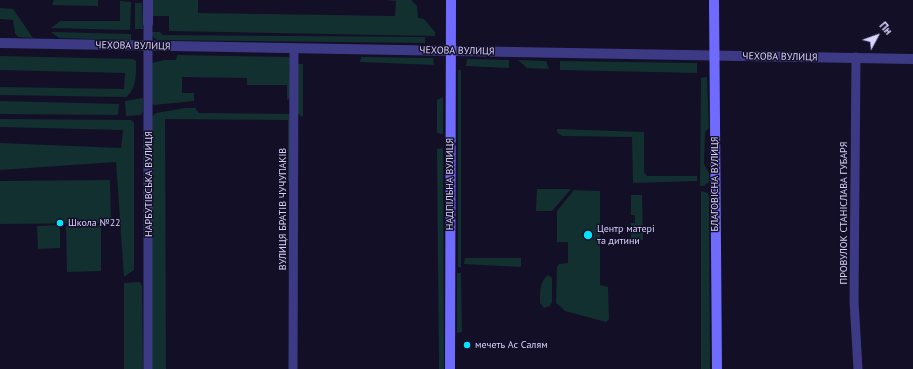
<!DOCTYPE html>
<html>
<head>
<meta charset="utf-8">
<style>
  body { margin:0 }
  #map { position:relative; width:913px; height:369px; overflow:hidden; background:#130f26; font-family:"PT Sans",sans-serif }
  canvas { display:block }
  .north { position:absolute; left:857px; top:16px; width:40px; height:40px; -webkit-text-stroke:3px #130f26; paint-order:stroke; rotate:49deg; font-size:11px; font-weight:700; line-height:16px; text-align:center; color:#d9d4ff }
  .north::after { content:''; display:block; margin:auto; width:14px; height:18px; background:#d9d4ff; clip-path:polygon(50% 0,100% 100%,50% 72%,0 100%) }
</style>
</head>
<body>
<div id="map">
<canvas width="913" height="369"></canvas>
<div class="north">Пн</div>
</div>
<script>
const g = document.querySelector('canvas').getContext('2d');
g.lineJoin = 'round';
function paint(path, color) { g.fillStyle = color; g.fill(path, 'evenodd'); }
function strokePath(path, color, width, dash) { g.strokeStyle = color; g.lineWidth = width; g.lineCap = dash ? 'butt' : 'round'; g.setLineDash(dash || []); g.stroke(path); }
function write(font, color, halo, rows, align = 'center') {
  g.font = font + ' "PT Sans",sans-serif'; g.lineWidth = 3; g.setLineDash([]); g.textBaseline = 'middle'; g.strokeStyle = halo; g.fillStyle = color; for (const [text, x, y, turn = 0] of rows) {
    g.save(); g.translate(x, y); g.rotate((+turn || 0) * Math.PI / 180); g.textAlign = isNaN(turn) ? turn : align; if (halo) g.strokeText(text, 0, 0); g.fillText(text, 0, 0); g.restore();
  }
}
const green = new Path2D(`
  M54,0H98V6L52,5Z
  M152,0H198V13L395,16L396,1L386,0H411L417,6L418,18L424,19L435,32V36L169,31V16H151Z
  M120,1L131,2L130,30L51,28L60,21H120Z
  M135,3H142L143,29H135Z
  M0,8L13,9L33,38L18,37L15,33L13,20L0,19Z
  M51,32L131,34V40L59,38Z
  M152,32H160L163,35L425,37V43L157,40L152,36Z
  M177,55L289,57L291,61V98L287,100V85H247V78L182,77V93H194V101L154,105L152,103V63L164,60H176Z
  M0,56L133,59L136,61C136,74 137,89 126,97L0,95V87L124,89L125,73L0,70Z
  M361,57L433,58L434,65L360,62Z
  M467,59L509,60V68L466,66Z
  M518,60L546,61L549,69L527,68Z
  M560,61L697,63V73L560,70Z
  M297,64H303V117L298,114Z
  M458,70H461V267H458Z
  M707,77L709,128L705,132L704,164L709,173V182L704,186H700L701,78Z
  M443,97V134L437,133V100Z
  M143,98V111L141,115L126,116L125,101Z
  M0,101L119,104L118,115L0,114Z
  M185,108H195L199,113L292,114L291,181H288V120L165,119L166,369H152V116L156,113Z
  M0,119L131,120L134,123V270L124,277L116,162L0,170V143L121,148L123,130L0,127Z
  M557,129L644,132V172L647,176H697V181L633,183L632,137L562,136L557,132Z
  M443,148L444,369H439L437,149Z
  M110,180L111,223L0,224V181Z
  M537,189H571L552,211H536Z
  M574,190L600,191V285L608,287L609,319L606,322L565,311L556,303L557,267L559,264L568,263V242H557V211Z
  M701,191L708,193L709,197L710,369H701Z
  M631,195H642L643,240H631V223H635V215H631Z
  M60,225V248L38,249L37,226Z
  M101,225V271L67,272L66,226Z
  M465,258H521V267L464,264Z
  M457,273H461L462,332L457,333Z
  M548,275L552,278V302L550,306L544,308L540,303C540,293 539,282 548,275Z
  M140,282L142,286L143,369H124V283Z`);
const minor = new Path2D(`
  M856,57L854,301L858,369
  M148,369V23
  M293,369L294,50`);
const tertiary = new Path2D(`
  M148,0V23
  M0,43L913,59`);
const secondary = new Path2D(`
  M714,0L717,369
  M450,369L451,0`);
const markers = [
  [60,223,4,"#00e5ff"],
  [588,235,5,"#00e5ff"],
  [467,345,4,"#00e5ff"]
];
const streetNames = [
  ["ЧЕХОВА ВУЛИЦЯ",133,46,1],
  ["ЧЕХОВА ВУЛИЦЯ",457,51,1],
  ["ЧЕХОВА ВУЛИЦЯ",780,57,1],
  ["НАРБУТІВСЬКА ВУЛИЦЯ",149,184,-90],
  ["НАДПІЛЬНА ВУЛИЦЯ",450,184,-90],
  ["БЛАГОВІСНА ВУЛИЦЯ",715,184,-90],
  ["ВУЛИЦЯ БРАТІВ ЧУЧУПАКІВ",283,209,-90],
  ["ПРОВУЛОК СТАНІСЛАВА ГУБАРЯ",844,213,-90]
];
const poiNames = [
  ["Школа №22",68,223],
  ["Центр матері",597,229],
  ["та дитини",597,241],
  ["мечеть Ас Салям",475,345]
];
paint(green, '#12302f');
strokePath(minor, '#3d3a85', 9);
strokePath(tertiary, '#3d3a85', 10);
strokePath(secondary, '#6f6bff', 10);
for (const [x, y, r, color] of markers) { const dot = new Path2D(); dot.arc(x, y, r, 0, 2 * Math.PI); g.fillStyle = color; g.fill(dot); strokePath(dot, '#130f26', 1.5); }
write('10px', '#d9d4ff', '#130f26', streetNames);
write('10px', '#d9d4ff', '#130f26', poiNames, 'left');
</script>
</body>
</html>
